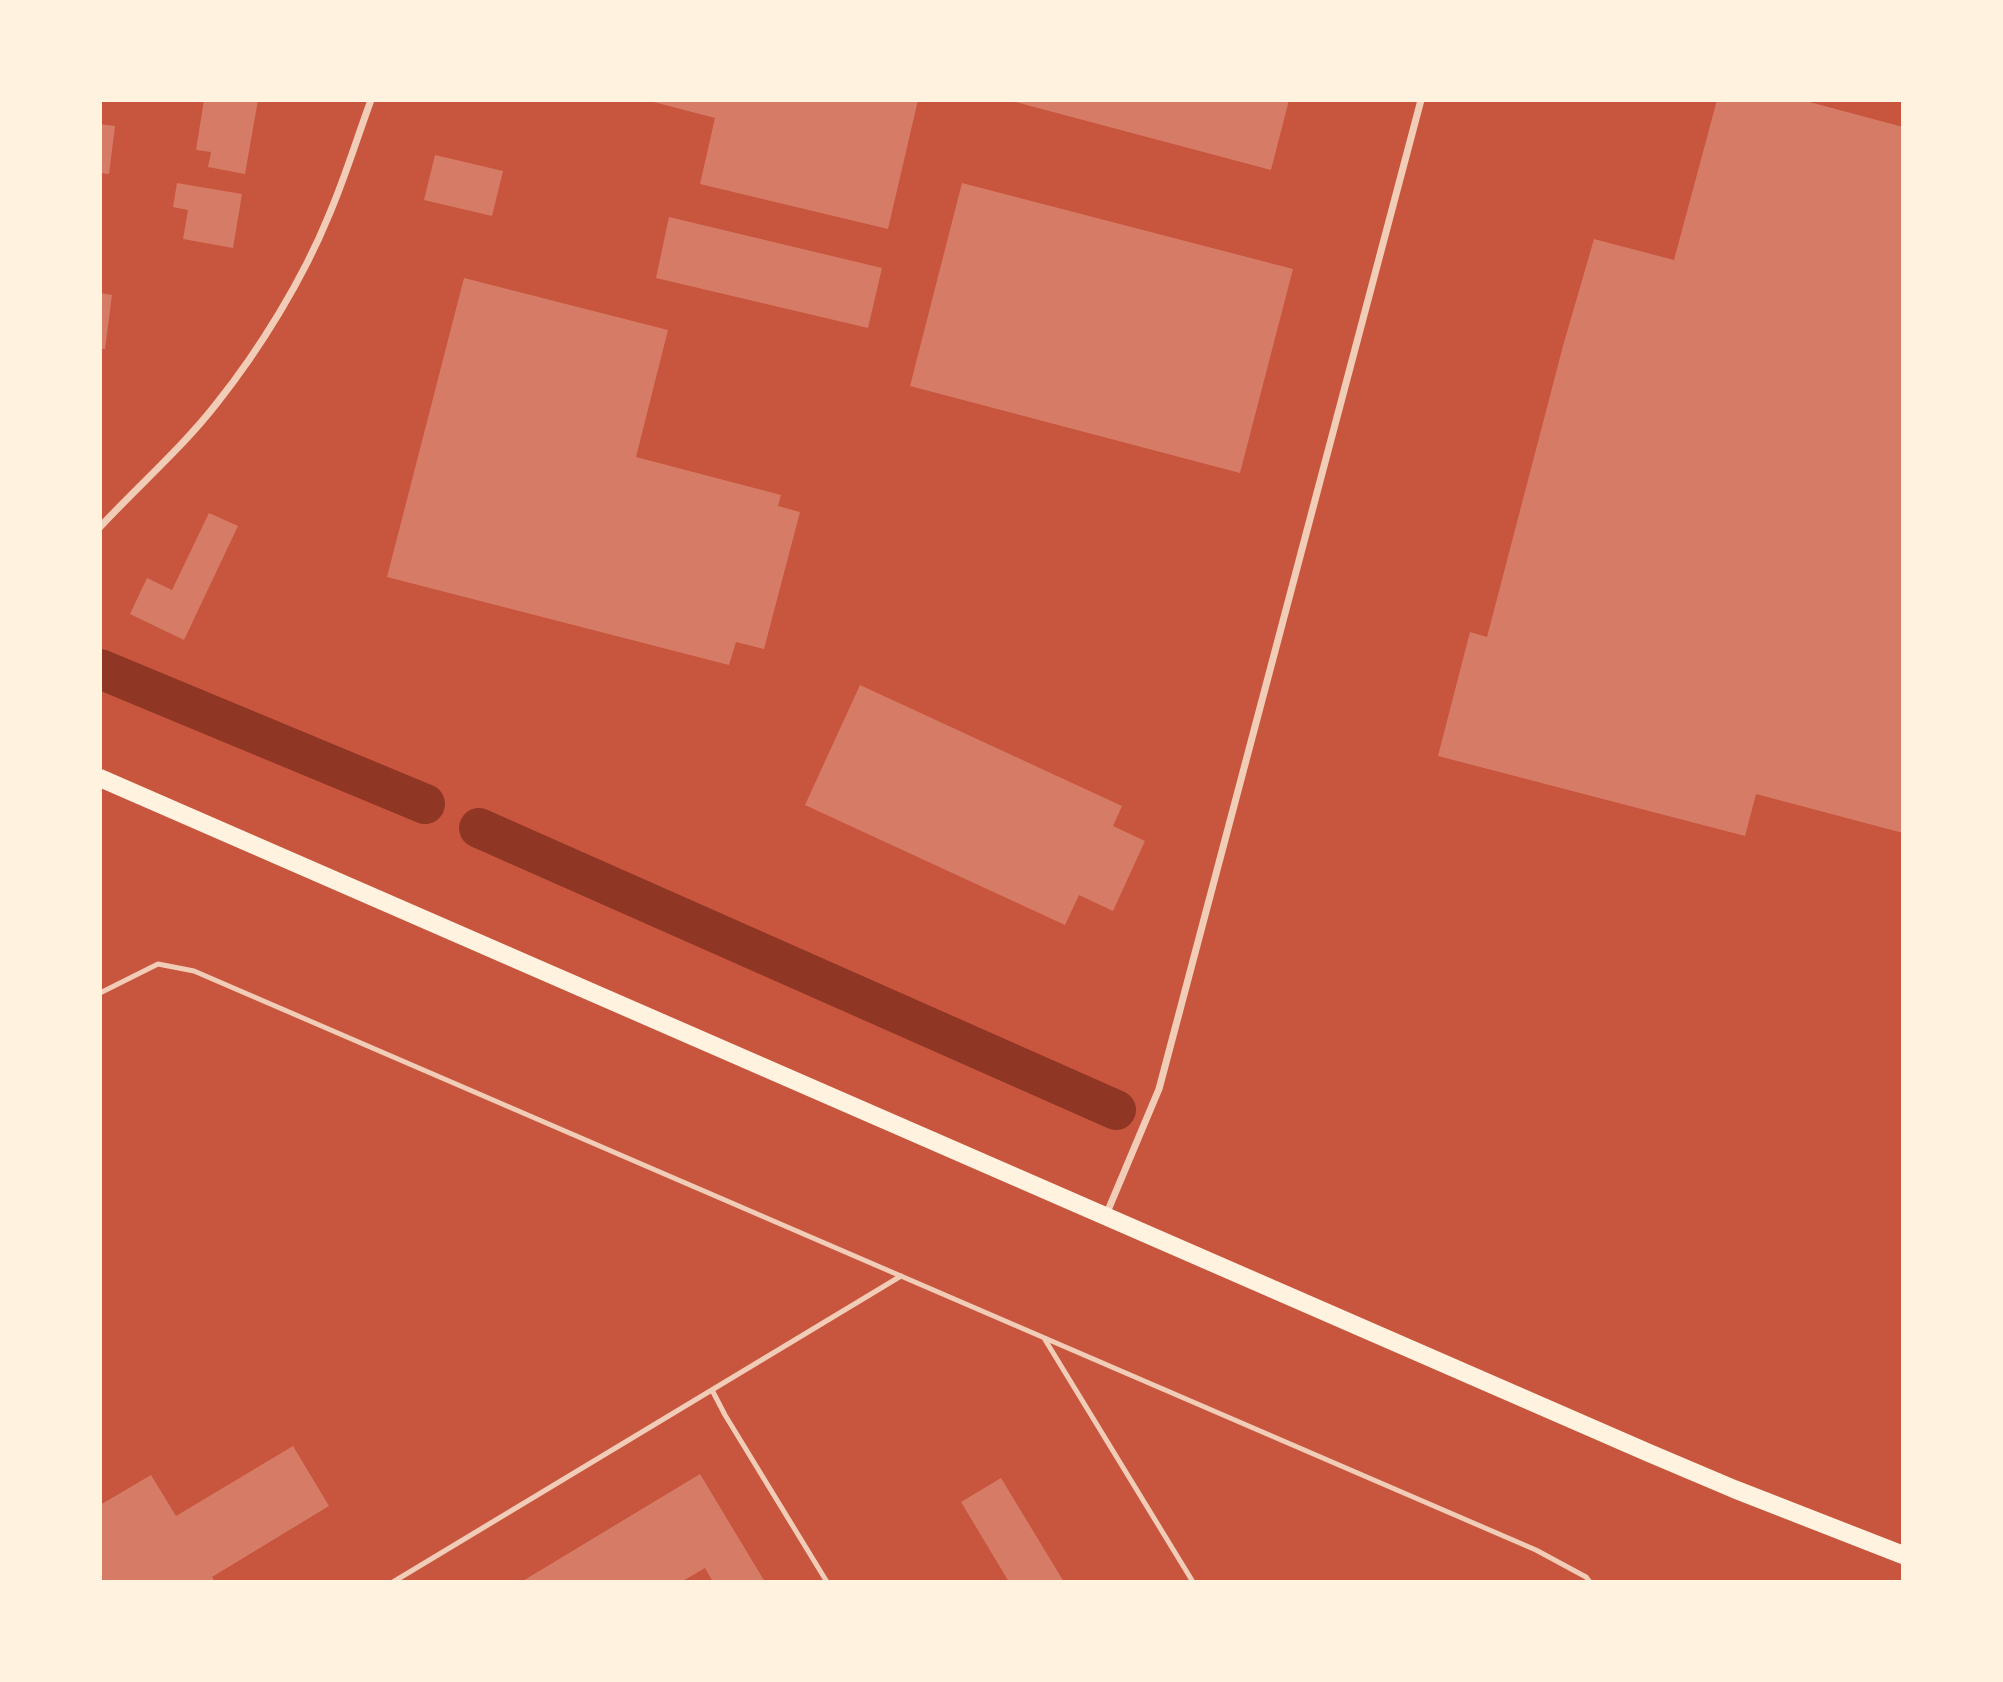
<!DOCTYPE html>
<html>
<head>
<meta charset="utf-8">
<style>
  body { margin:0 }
  #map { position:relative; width:2003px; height:1682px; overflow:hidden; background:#c8553d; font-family:"Open Sans",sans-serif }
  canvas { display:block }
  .frame { position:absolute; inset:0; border:102px solid #fff3e0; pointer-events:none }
</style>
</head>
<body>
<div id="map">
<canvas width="2003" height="1682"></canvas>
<div class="frame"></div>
</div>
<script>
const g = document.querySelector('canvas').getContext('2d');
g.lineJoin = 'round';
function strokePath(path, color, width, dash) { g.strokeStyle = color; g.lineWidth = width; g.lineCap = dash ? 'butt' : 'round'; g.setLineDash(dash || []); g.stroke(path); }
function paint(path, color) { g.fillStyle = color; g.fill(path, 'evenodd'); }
const canal = new Path2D(`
  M100,669L425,804
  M479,828L1116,1110`);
const building = new Path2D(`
  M204,100H258L245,174L208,167L211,152L196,150Z
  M646,100H918L888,229L700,184L715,118Z
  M1008,100H1289L1271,170Z
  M1717,100H1802L1903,127V833L1756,794L1745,836L1438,756L1470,632L1487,637L1563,346L1594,239L1674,260Z
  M100,124L115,126L109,174L100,173Z
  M435,155L503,171L492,216L424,200Z
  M177,183L242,194L233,248L183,239L188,210L173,207Z
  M962,183L1293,269L1240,473L910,386Z
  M669,217L882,268L868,328L656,278Z
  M464,278L668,330L636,457L781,495L778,506L800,512L764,649L736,642L729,665L387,577Z
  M100,293L112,295L105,349H100Z
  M209,513L238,526L184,640L130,614L147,578L172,590Z
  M860,685L1122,806L1113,826L1145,841L1113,911L1079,895L1065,925L805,805Z
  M293,1446L329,1506L212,1577L215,1582H100V1505L151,1475L176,1516Z
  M700,1474L765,1582H713L705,1568L681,1582H521Z
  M1001,1478L1064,1582H1009L961,1502Z`);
const service = new Path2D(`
  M100,993L158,964L194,971L1536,1550L1586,1577L1590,1582
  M1044,1338L1193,1582
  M712,1390L725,1415L827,1582
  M393,1582L901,1276`);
const minor = new Path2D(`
  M100,527C139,485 182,448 217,403C260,349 303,279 329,215C345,178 357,138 371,100
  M1106,1215L1159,1089L1421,100`);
const primary = new Path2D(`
  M100,778L1649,1453L1734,1489L1903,1555`);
strokePath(canal, '#8f3625', 40);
paint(building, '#d67c66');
strokePath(service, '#f1ccb7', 5);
strokePath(minor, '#f1ccb7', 7);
strokePath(primary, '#fff3e0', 18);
</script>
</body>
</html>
